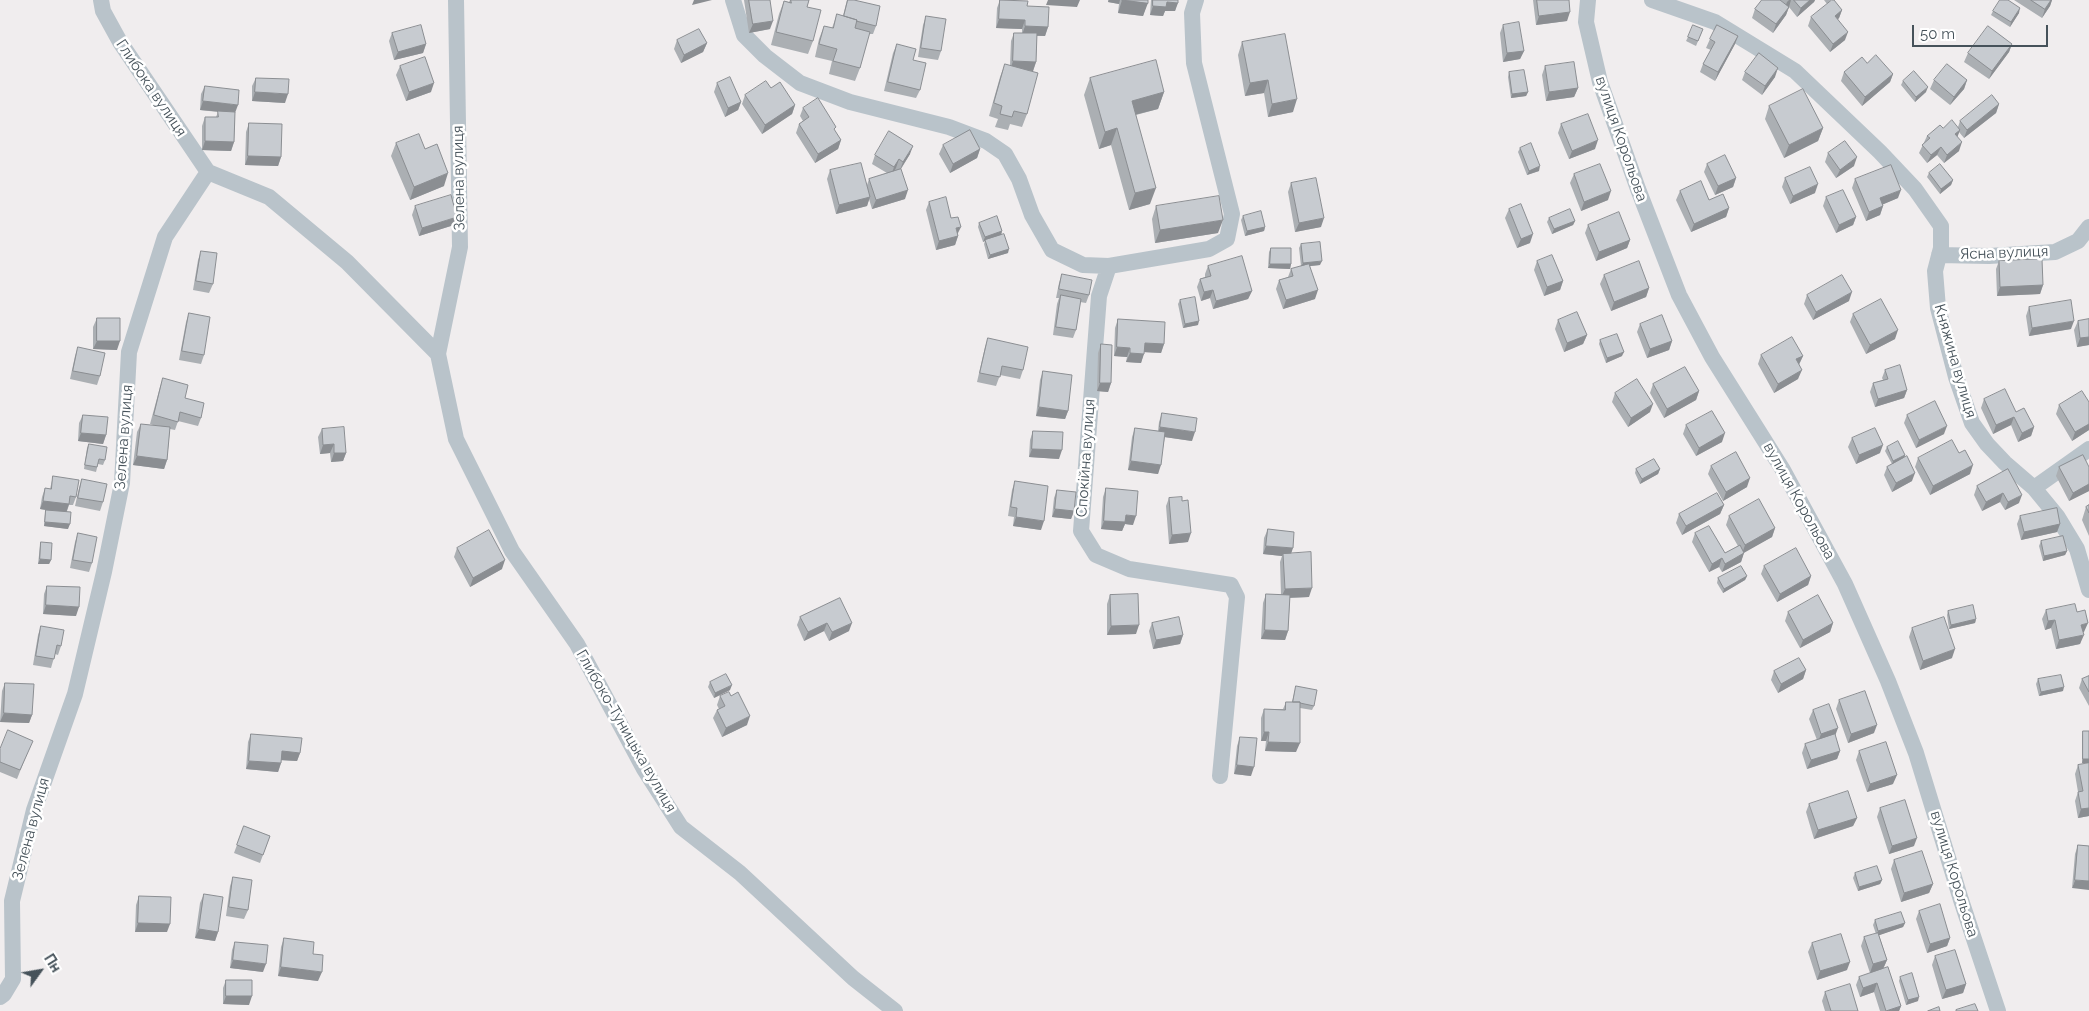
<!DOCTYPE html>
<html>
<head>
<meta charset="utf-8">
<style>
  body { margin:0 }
  #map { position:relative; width:2089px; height:1011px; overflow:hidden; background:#f0edee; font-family:Raleway,sans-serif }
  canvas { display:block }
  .north { position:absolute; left:15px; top:946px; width:50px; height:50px; -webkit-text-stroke:4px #fff; paint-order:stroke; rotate:58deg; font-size:14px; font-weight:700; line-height:20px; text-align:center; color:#46525a }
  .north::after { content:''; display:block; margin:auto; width:18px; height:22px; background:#46525a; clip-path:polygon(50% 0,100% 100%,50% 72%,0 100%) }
  .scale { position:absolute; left:1912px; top:25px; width:136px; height:22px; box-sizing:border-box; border:2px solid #46525a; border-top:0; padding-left:6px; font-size:15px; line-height:18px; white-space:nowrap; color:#46525a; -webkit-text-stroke:4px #fff; paint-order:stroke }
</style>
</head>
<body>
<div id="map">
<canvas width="2089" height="1011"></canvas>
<div class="north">Пн</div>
<div class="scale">50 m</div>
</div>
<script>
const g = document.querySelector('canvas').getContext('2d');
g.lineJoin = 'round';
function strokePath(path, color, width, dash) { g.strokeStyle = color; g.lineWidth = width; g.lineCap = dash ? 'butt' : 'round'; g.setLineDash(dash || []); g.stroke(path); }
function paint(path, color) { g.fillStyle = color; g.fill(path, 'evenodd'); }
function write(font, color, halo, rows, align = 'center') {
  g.font = font + ' Raleway,sans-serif'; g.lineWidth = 5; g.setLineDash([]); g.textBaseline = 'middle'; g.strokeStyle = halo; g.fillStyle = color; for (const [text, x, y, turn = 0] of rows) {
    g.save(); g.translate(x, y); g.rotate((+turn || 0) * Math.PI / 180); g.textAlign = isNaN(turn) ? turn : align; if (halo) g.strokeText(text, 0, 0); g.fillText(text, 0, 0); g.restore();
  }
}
const minor = new Path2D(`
  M101,0L103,11L120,42L208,172
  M733,0L744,35L765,56L800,83L850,102L949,127L986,141L1005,154L1019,179L1032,215L1052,250L1083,265L1109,266L1209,249L1227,239L1232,214L1194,63L1192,13L1196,0
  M1588,0L1586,22L1600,82L1638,189L1679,295L1712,357L1783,470L1845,584L1888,681L1916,753L1961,900L1998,1011
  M1652,0L1715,22L1795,71L1880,152L1915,189L1941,226V248L1935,271L1938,308L1956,377L1972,423L1987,444L2005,463L2034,488L2057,516L2077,549L2089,590
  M208,172L269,197L347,262L438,354L456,439L512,551L577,644L644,769L681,827L740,873L853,978L895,1011
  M1939,255L1989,256L2055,252L2078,241L2089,227
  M1109,266L1099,296L1081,531L1096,555L1129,569L1231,585L1237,597L1220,776
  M438,354L460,247L456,0
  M2034,488L2089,449
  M0,997L4,994L13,979L12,901L34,810L75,694L104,572L122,483L129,352L165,237L208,172`);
const wall = new Path2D(`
  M744,0H770V29L749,33Z
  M790,0H809L807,7L813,41L808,54L771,45L779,14L784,1L789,2Z
  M847,0L876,26L873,34H869L860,68L855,81L829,74L832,61L815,57L819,39L824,26L832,28L837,14L843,16Z
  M1000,0L1027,6L1048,27L1045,36H1037L1036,62L1033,71L1028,70L1027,114L1022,127L1010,124L1008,130L995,127L998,119L989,116L1000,77L1005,64L1010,66L1011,41L1014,33H1022V29L996,28L997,8Z
  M1108,0H1148L1143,16L1118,13L1119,4L1108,2Z
  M1151,0H1178L1175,11H1165L1163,16L1150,15Z
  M1533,0H1569L1567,21L1536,25Z
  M1762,0H1815L1814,2L1797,17L1789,7L1786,15L1773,33L1752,18L1755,9Z
  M1824,0H1831L1827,4Z
  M2014,0H2052L2050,6L2042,18Z
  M1842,10L1839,18L1838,19L1845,40L1830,52L1808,26L1811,17Z
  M1993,11L2019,13L2010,27L1991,15Z
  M926,16L941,51L938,60L918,57L923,25Z
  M1503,25L1524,51L1520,59L1503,62L1500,33Z
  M1703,29L1696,46L1686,41L1688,37Z
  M392,33L426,44L423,53L394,60L389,41Z
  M1738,36L1735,44L1715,81L1700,72L1703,64L1711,50L1706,48L1710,39Z
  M677,40L707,43L703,52L681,63L674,49Z
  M1242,42L1293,112L1268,117L1264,93L1245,96L1238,55Z
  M897,44L913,60L920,90L916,98L884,91L893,53Z
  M2012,44L2009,52L1989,79L1964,62L1968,53Z
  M1867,63L1893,74L1890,82L1862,106L1841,81L1844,72Z
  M400,66L431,92L406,101L396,75Z
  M1545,66L1578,88L1574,97L1546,101L1542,75Z
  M1509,72L1528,92L1526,96L1511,98L1508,77Z
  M1745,72L1775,77L1762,95L1742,80Z
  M256,78L285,103L252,101V86Z
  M1090,78L1164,92L1158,109L1136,115L1150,204L1129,210L1111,145L1099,149L1084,95Z
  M1934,80H1967L1964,89L1950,105L1930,89Z
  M1903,81L1926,92L1915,102L1901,85Z
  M717,83L741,102L738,110L725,117L714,92Z
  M205,86L235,113L234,142L231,151L202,150V126L205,117H216L218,112L200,110L201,94Z
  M771,88L795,105L792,114L762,134L742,104L745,95Z
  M1999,104L1996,113L1964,138L1959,132L1957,137L1959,151L1944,163L1937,155L1927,163L1919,153L1927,136L1943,128L1958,127L1960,121Z
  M1769,106L1823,128L1818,141L1784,158L1765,119Z
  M803,108L835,131L841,140L838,149L815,163L796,133L799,124L803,121L800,116Z
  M249,123L281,157L278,166L245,165L246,132Z
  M1561,124L1595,149L1569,159L1558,133Z
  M396,143L425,149L444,186L410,200L391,156Z
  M943,145L980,149L977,158L950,173L939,154Z
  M1520,148L1539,171L1527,175L1518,152Z
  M1828,153L1854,166L1836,178L1825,162Z
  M910,154L901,169L905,199L872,209L869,199L867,206L836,214L827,179L830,170L867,185L869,179L887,173L872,164L875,155Z
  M1707,164L1736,178L1733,187L1715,195L1704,172Z
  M1929,173L1953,180L1951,185L1940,194L1927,177Z
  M1574,174L1608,200L1581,211L1570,183Z
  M1785,178L1815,193L1790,204L1782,187Z
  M1855,179L1898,198L1883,204V206L1880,215L1866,221L1852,188Z
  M1291,183L1321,227L1295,232L1288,192Z
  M1680,191L1709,200L1729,208L1726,217L1691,232L1676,200Z
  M1826,197L1856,217L1853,225L1836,233L1823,206Z
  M929,202L958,235V236L955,245L936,250L926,210Z
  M415,206L454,225L419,236L412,215Z
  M1156,206L1218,233L1155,243L1152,219Z
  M1509,209L1530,243L1517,248L1505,218Z
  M1243,216L1265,227L1264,231L1245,236L1241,220Z
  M1549,218L1575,221L1573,225L1552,234L1547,222Z
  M979,223L1002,231L1001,235L1008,253L988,259L984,244L985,241L983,242L978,227Z
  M1588,225L1630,240L1627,248L1596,261L1585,233Z
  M1301,244L1320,265L1310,266L1315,299L1283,309L1276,289L1279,280L1288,277L1291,269L1301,266L1299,248Z
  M1271,248L1291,264L1290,269L1268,268L1269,252Z
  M201,251L213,284L209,293L193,290L198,260Z
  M1537,261L1563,281L1560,290L1544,296L1534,270Z
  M1999,261L2043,285L2040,294L1997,296L1996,269Z
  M1208,266L1252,291L1248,299L1213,309L1210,298L1201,301L1197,287L1200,279L1205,277V274Z
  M1062,274L1089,295L1086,303L1080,302L1076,330L1073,338L1053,335L1057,304L1059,298H1056L1059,283Z
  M1604,275L1649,288L1646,297L1611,311L1600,284Z
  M1807,295L1849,301L1813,320L1804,304Z
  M1180,300L1198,325L1183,328L1178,304Z
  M2029,307L2071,329L2029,336L2026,316Z
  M189,313L204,355L201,364L179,360L186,322Z
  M1853,314L1895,339L1866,354L1850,322Z
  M97,318L117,350L93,349V327Z
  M1118,319L1164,344L1161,353L1144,352L1141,363L1126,362L1127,357L1114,356L1115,328Z
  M2089,319V345L2077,347L2074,330L2078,321Z
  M1558,320L1587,335L1583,344L1564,352L1555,329Z
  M1640,324L1672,341L1669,350L1647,358L1637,332Z
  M988,338L1023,370L1020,379L1000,375L996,386L977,382L985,347Z
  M1600,340L1622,356L1606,363L1599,344Z
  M1101,344L1111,383L1108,392L1097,391L1098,353Z
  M78,347L100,376L97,385L70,379L75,356Z
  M1761,355L1803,356L1799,365L1798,379L1774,393L1758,364Z
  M1885,370L1907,390L1904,398L1875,407L1870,392L1873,383L1883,380L1882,378Z
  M1043,371L1068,411L1065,419L1036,416L1040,380Z
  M163,378L185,398L201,418L198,426L178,421L175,430L170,429L167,460L164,469L133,465L137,432L141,424L156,426L150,424L160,387Z
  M1653,384L1699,391L1696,400L1664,418L1650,393Z
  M1615,393L1650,412L1628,427L1612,402Z
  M1984,399L2016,412L2034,427L2031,436L2018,442L2011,425L1993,434L1981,408Z
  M2089,402V430L2072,441L2056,414L2059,405Z
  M1162,413L1192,441L1165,437L1158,474L1128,470L1132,437L1135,428L1158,431L1159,422Z
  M83,415L106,435L103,444L78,441L79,423Z
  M1907,415L1944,434L1916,448L1904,423Z
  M1686,425L1722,442L1696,456L1683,434Z
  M322,429L346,453L343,461L331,462L330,453L320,454L318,437Z
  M1033,431L1059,459L1029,457L1030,440Z
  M1852,438L1880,453L1856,464L1848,447Z
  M89,444L105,460L103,465L98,464L96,472L84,469L87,448Z
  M1887,447L1905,455L1904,458L1912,481L1892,492L1884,475L1887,467L1892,464L1885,451Z
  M1918,458L1970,474L1930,495L1915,467Z
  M1711,466L1747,487L1723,501L1708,474Z
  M2059,467H2089V491L2069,501L2056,476Z
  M1636,469H1660L1658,474L1640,484L1635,473Z
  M2008,469L2019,503L2005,510L2000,502L1982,511L1974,495L1977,486Z
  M53,476L76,497L73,505H69L67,511L68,529L44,526L45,514L46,510L40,509L42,497L45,488L50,489Z
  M82,479L103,502L100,511L75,506L79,488Z
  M1015,481L1041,530L1013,526L1014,517L1008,516L1012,490Z
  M1106,488L1133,525L1125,524L1122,531L1101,529L1103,497Z
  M1057,490L1074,511L1071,519L1052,517L1054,498Z
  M1169,498L1188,542L1169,544L1166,506Z
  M1724,505L1720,514L1682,535L1676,523L1679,514Z
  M2089,505V536L2082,520L2086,507Z
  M1729,516L1775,528L1772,537L1744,552L1741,562L1722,572L1719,567L1709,572L1692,542L1695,533L1725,553L1738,546L1726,525Z
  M2020,516L2060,524L2057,532L2021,540L2017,524Z
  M1268,529L1291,553L1309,597L1290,598L1288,631L1285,640L1261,639L1263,603L1266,594L1281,595L1280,562L1282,556L1263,554L1264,538Z
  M78,533L92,563L89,572L70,568L75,542Z
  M2041,541L2067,551L2065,555L2043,561L2039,546Z
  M41,542L51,560L49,564H38L40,546Z
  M457,548L502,569L470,587L454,557Z
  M1764,566L1811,576L1808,585L1777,602L1761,574Z
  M1747,576L1745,580L1723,593L1717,583L1718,578Z
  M47,586L76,616L43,614L44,594Z
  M1110,595L1136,634L1107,635V604Z
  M840,598L849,631L829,641L824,631L804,641L797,625L800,617Z
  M2046,610L2077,612L2084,632H2083L2080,644L2056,649L2051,628L2045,630L2042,619Z
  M1948,611L1976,619L1975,623L1949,629L1947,615Z
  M1788,612L1833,623L1830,632L1800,648L1785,621Z
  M1152,623L1183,635L1180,644L1153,649L1149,631Z
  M41,626L61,646L58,655L55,654L51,668L33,665L38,635Z
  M1912,628L1952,658L1920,670L1909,637Z
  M1806,670L1803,679L1778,693L1771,680L1774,671Z
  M2089,676V706L2079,688L2082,679Z
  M2038,679L2063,691L2039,696L2036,684Z
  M710,682L730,690L714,698L708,687Z
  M5,683L32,715L29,723L0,722L2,691Z
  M1296,686L1314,706L1312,710L1300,708L1296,752L1265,751L1266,741H1261V718L1264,709H1283L1286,702H1292Z
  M720,696L747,725L722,737L713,718L717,710L719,709L717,705Z
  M1839,700L1874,733L1848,743L1836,709Z
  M1813,710L1835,736L1840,751L1837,759L1807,769L1802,753L1805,744L1817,740L1809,719Z
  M2083,731L2089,763H2082V736Z
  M251,734L300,753L297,761L281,760V763L278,772L246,769L248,742Z
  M1240,737L1251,776L1234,774L1237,746Z
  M0,749H29L17,779L0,772Z
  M1859,751L1893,784L1867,792L1856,760Z
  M2089,763V816L2078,818L2075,801L2078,792L2075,774L2078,765Z
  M1809,804L1857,818L1853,826L1814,839L1806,812Z
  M1880,808L1914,846L1889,854L1877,817Z
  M244,826L270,836L260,863L234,853Z
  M2078,845L2089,846L2072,888L2075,854Z
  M1894,860L1933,884L1929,893L1901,902L1891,869Z
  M1855,873L1882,880L1880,884L1858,891L1853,878Z
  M233,877L248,910L244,919L226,916L230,886Z
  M204,894L218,932L215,941L195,938L200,903Z
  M139,896L167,932H135L136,905Z
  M1919,911L1950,938L1947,946L1927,953L1916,919Z
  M1875,920L1905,923L1903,927L1879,935L1887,960L1883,969L1870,973L1861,946L1864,937L1876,934L1873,925Z
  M284,938L318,981L278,976L281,947Z
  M235,942L263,972L230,968L232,950Z
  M1812,943L1847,970L1817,980L1808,952Z
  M1935,956L1966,984L1963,993L1942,999L1932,965Z
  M1888,967L1901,1006L1899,1011H1880L1874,992L1860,997L1856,985L1859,977Z
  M1900,977L1918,1001L1906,1005L1899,981Z
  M226,980L249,1005L223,1004V988Z
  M1825,992L1858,1011H1825L1822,1001Z`);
const shadedWall = new Path2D(`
  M694,0H712L692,5Z
  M1048,0H1080L1077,7L1046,5Z
  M1109,0H1120L1119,4L1108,2Z
  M1122,0L1148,3L1143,16L1118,13Z
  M1789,0H1791L1789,7L1784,10L1787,2Z
  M1810,0H1815L1814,2L1797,17L1801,8Z
  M2051,0H2052L2050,6L2042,18L2045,9Z
  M1167,2L1178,3L1175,11H1165L1163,16L1150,15L1153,6Z
  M1789,7L1786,15L1773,33L1776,24Z
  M2020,8L2019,13L2010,27L2011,22Z
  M1842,10L1839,18L1832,25L1835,16Z
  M1570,12L1567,21L1536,25L1539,16Z
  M999,19L1025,20L1022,29L996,28Z
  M773,21L770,29L749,33L753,24Z
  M1025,26L1048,27L1045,36L1022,35Z
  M1848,32L1845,40L1830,52L1833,44Z
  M1738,36L1735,44L1715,81L1718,72Z
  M707,43L703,52L681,63L684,55Z
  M426,44L423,53L394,60L398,52Z
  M2012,44L2009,52L1989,79L1992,71Z
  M1524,51L1520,59L1503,62L1507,53Z
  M1013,61L1036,62L1033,71L1010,70Z
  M1778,68L1775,77L1762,95L1765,86Z
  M1893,74L1890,82L1862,106L1865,97Z
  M1268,80L1264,93L1245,96L1250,83Z
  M1967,80L1964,89L1950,105L1954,97Z
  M434,83L431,92L406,101L409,92Z
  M1928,87L1926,92L1915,102L1916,97Z
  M1578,88L1574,97L1546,101L1549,92Z
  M255,92L288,94L285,103L252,101Z
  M1164,92L1158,109L1126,117L1132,101Z
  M1528,92L1526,96L1511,98L1512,94Z
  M1297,99L1293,112L1268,117L1272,104Z
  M203,101L238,105L235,113L200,110Z
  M741,102L738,110L725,117L728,108Z
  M1999,104L1996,113L1964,138L1967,130Z
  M795,105L792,114L762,134L765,125Z
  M1117,128L1111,145L1099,149L1105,132Z
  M1823,128L1818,141L1784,158L1789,145Z
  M1960,130L1957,138L1955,134Z
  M841,140L838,149L815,163L818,154Z
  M1598,140L1595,149L1569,159L1572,151Z
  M205,141L234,142L231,151L202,150Z
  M1962,142L1959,151L1944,163L1947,155Z
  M913,146L910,154L900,170L903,162Z
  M1941,147L1937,155L1927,163L1931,155Z
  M980,149L977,158L950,173L953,164Z
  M248,156L281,157L278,166L245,165Z
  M1857,157L1854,166L1836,178L1840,170Z
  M899,159L896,168L891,176L894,167Z
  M1540,166L1539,171L1527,175L1529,171Z
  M448,173L444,186L410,200L414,187Z
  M1736,178L1733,187L1715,195L1718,186Z
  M1953,180L1951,185L1940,194L1941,189Z
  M1818,184L1815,193L1790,204L1793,196Z
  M1156,188L1150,204L1129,210L1135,193Z
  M908,190L905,199L872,209L876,200Z
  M1901,190L1898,198L1877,207L1880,198Z
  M1611,191L1608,200L1581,211L1584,202Z
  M870,197L867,206L836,214L839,205Z
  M1883,206L1880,215L1866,221L1869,212Z
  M1729,208L1726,217L1691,232L1694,224Z
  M457,217L454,225L419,236L422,228Z
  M1856,217L1853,225L1836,233L1839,225Z
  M1324,218L1321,227L1295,232L1299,223Z
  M1223,220L1218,233L1155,243L1160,230Z
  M1575,221L1573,225L1552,234L1554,229Z
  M961,227L957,235L956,228Z
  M1265,227L1264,231L1245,236L1247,231Z
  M1002,231L1001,235L985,240V241L983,242L985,237Z
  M1533,234L1530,243L1517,248L1521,239Z
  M958,236L955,245L936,250L939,241Z
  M1630,240L1627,248L1596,261L1599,252Z
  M1009,249L1008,253L988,259L990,255Z
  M1322,261L1320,265L1301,267L1303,263Z
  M1270,264H1291L1290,269L1268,268Z
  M1563,281L1560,290L1544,296L1547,287Z
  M2043,285L2040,294L1997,296L2000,287Z
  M1649,288L1646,297L1611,311L1614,302Z
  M1213,290L1210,298L1201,301L1204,292Z
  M1318,290L1315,299L1283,309L1286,300Z
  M1252,291L1248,299L1213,309L1216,301Z
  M1852,292L1849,301L1813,320L1816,312Z
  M1199,321L1198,325L1183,328L1185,324Z
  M2074,321L2071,329L2029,336L2032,328Z
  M1898,330L1895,339L1866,354L1870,345Z
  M1587,335L1583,344L1564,352L1567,343Z
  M2089,337V345L2077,347L2080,338Z
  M97,341H120L117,350L93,349Z
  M1672,341L1669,350L1647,358L1650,349Z
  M1145,343L1164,344L1161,353L1142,352Z
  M1117,347L1130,348L1127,357L1114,356Z
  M1624,352L1622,356L1606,363L1607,358Z
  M1130,353L1144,354L1141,363L1126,362Z
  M1803,356L1799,364L1793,368L1796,359Z
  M1802,370L1798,379L1774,393L1778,384Z
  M1100,383H1111L1108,392L1097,391Z
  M1907,390L1904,398L1875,407L1878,399Z
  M1699,391L1696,400L1664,418L1667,409Z
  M1653,404L1650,412L1628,427L1631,418Z
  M1039,407L1068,411L1065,419L1036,416Z
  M2014,417L2011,425L1993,434L1996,425Z
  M2089,424V430L2072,441L2075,432Z
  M1947,426L1944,434L1916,448L1919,440Z
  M1160,427L1195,432L1192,441L1157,436Z
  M2034,427L2031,436L2018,442L2022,433Z
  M81,433L106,435L103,444L78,441Z
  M1725,433L1722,442L1696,456L1699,448Z
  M334,444L330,453L320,454L323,445Z
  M1883,445L1880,453L1856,464L1859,455Z
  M1032,449L1062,450L1059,459L1029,457Z
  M334,453H346L343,461L331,462Z
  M1905,455L1904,459L1892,465L1893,461Z
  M137,456L167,460L164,469L133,465Z
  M1131,461L1161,465L1158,474L1128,470Z
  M1973,465L1970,474L1930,495L1933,486Z
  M1660,469L1658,474L1640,484L1642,479Z
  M1915,473L1912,481L1892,492L1896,483Z
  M1750,478L1747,487L1723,501L1726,492Z
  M2089,484V491L2069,501L2073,493Z
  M2003,493L2000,502L1982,511L1986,502Z
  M2022,495L2019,503L2005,510L2008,502Z
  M43,501L69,504L66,513L40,509Z
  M1724,505L1720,514L1682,535L1686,526Z
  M1055,509L1074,511L1071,519L1052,517Z
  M1126,515L1136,516L1133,525L1125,524L1122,531L1101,529L1104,521Z
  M1016,517L1044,521L1041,530L1013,526Z
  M45,522L70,524L68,529L44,526Z
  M2060,524L2057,532L2021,540L2024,532Z
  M1775,528L1772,537L1742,554L1745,545Z
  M1191,533L1188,542L1169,544L1172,535Z
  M1266,546L1293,548L1290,557L1283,554L1282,556L1263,554Z
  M2067,551L2065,555L2043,561L2044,556Z
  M1744,553L1741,562L1722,572L1725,564Z
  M1722,558L1719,567L1709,572L1712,564Z
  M40,559L51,560L49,564H38Z
  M505,560L502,569L470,587L473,578Z
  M1747,576L1745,580L1723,593L1724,589Z
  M1811,576L1808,585L1777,602L1780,594Z
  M1312,588L1309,597L1281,598L1285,589Z
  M46,605L79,607L76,616L43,614Z
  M1976,619L1975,623L1949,629L1951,625Z
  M2055,620L2051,628L2045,630L2048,621Z
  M827,623L824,631L804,641L808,632Z
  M852,623L849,631L829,641L832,632Z
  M1833,623L1830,632L1800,648L1803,640Z
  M2088,623L2084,632L2078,633L2081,625Z
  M1139,625L1136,634L1107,635L1111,626Z
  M1265,630L1288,631L1285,640L1261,639Z
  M1183,635L1180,644L1153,649L1156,640Z
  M2084,635L2080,644L2056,649L2059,640Z
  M1955,649L1952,658L1920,670L1923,661Z
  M1806,670L1803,679L1778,693L1781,684Z
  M732,685L730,690L714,698L715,693Z
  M2064,687L2063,691L2039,696L2041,692Z
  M4,713L32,715L29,723L0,722Z
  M750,716L747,725L722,737L726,728Z
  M1877,725L1874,733L1848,743L1851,734Z
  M1838,728L1835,736L1818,742L1821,734Z
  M1264,732H1269L1266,741H1261Z
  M1268,742L1300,743L1296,752L1265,751Z
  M282,751L300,753L297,761L279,760Z
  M1840,751L1837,759L1807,769L1811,760Z
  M2083,759H2089V763H2082Z
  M249,761L281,763L278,772L246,769Z
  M1237,765L1254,767L1251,776L1234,774Z
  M1897,775L1893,784L1867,792L1870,784Z
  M2089,808V816L2078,818L2081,809Z
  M1857,818L1853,826L1814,839L1818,830Z
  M1917,838L1914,846L1889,854L1892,846Z
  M1882,880L1880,884L1858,891L1859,887Z
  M2075,880L2089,881V890L2072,888Z
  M1933,884L1929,893L1901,902L1904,893Z
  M138,923L170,924L167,932H135Z
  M1905,923L1903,927L1877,936L1878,931Z
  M199,929L218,932L215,941L195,938Z
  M1950,938L1947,946L1927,953L1930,944Z
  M233,960L266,964L263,972L230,968Z
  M1887,960L1883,969L1870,973L1873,964Z
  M1850,962L1847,970L1817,980L1820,971Z
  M281,967L322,972L318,981L278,976Z
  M1877,983L1874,992L1860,997L1863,988Z
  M1966,984L1963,993L1942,999L1946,990Z
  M226,996H252L249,1005L223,1004Z
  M1919,997L1918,1001L1906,1005L1908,1000Z
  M1901,1006L1899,1011H1886Z`);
const building = new Path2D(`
  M749,0H770L773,21L753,24Z
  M791,0H809L807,7L821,10L813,41L776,32L784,1L791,3Z
  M848,0H854L880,6L876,26L856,21L857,20L844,16Z
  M1000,0L1028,1L1027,6L1049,7L1048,27L1025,26V20L999,19Z
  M1122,0H1148V3Z
  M1153,0H1178V3L1167,2L1166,7L1153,6Z
  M1537,0H1569L1570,12L1539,16Z
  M1762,0H1780L1789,7L1776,24L1755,9Z
  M1794,0H1810L1801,8Z
  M1832,0H1834L1842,10L1835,16L1848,32L1833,44L1811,17Z
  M2000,0H2008L2020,8L2011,22L1993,11Z
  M2031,0H2051L2045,9Z
  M837,14L857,20L855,28L870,32L860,68L833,61L837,49L819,44L824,26L833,28Z
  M926,16L946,19L941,51L921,48Z
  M1519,22L1524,51L1507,53L1503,25Z
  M421,25L426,44L398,52L392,33Z
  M1693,25L1703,29L1698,41L1688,37Z
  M1717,25L1738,36L1718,72L1703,64L1715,42L1710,39Z
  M1988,26L2012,44L1992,71L1968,53Z
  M699,29L707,43L684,55L677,40Z
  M1014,33H1037L1036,62L1013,61Z
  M1285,34L1297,99L1272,104L1268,80L1250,83L1242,42Z
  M897,44L916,49L913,60L926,63L920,90L888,82Z
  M1759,53L1778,68L1765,86L1745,72Z
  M1876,55L1893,74L1865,97L1844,72L1862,57L1867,63Z
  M425,57L434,83L409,92L400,66Z
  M1156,60L1164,92L1132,101L1156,188L1135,193L1117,128L1105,132L1090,78Z
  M1574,62L1578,88L1549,92L1545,66Z
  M1005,64L1038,73L1027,114L1014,111L1012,117L1000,114L1002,106L994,103Z
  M1947,64L1967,80L1954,97L1934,80Z
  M1524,70L1528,92L1512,94L1509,72Z
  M1914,71L1928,87L1916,97L1903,81Z
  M730,77L741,102L728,108L717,83Z
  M256,78L289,79L288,94L255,92Z
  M766,81L771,88L780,82L795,105L765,125L745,95Z
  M205,86L239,90L238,105L203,101Z
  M1803,89L1823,128L1789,145L1769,106Z
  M1992,95L1999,104L1967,130L1960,121Z
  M818,98L836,127L834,129L841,140L818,154L799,124L809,117L803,108Z
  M218,111L235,112L234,142L205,141V117H218Z
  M1588,114L1598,140L1572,151L1561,124Z
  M1952,120L1960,130L1955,134L1962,142L1947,155L1941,147L1931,155L1922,145L1930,138L1927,136L1940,125L1943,128Z
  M249,123L282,124L281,157L248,156Z
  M970,130L980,149L953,164L943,145Z
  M889,131L913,146L903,162L899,159L894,167L875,155Z
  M419,134L425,149L437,144L448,173L414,187L396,143Z
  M1845,141L1857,157L1840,170L1828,153Z
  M1531,143L1540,166L1529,171L1520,148Z
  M1725,155L1736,178L1718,186L1707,164Z
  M861,163L870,197L839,205L830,170Z
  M1600,164L1611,191L1584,202L1574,174Z
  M1940,164L1953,180L1941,189L1929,173Z
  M1891,165L1901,190L1880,198L1883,206L1869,212L1855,179Z
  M1810,167L1818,184L1793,196L1785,178Z
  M901,169L908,190L876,200L869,179Z
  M1316,178L1324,218L1299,223L1291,183Z
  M1701,181L1709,200L1723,194L1729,208L1694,224L1680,191Z
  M1843,190L1856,217L1839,225L1826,197Z
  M451,195L457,217L422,228L415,206Z
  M1219,196L1223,220L1160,230L1156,206Z
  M946,197L951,218L958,217L961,227L956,228L958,236L939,241L929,202Z
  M1521,204L1533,234L1521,239L1509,209Z
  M1570,209L1575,221L1554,229L1549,218Z
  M1261,211L1265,227L1247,231L1243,216Z
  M1619,212L1630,240L1599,252L1588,225Z
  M997,216L1002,231L985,237L979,223Z
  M1004,234L1009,249L990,255L985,240Z
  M1320,242L1322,261L1303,263L1301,244Z
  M1271,248H1291V264H1270Z
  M201,251L217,253L213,284L196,281Z
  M1552,255L1563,281L1547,287L1537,261Z
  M1242,256L1252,291L1216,301L1213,290L1204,292L1200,279L1211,276L1208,266Z
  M2042,259L2043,285L2000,287L1999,261Z
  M1639,261L1649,288L1614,302L1604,275Z
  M1309,264L1318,290L1286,300L1279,280L1293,276L1291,269Z
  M1062,274L1092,280L1089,295L1059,289Z
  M1842,275L1852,292L1816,312L1807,295Z
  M1061,295L1081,299L1076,330L1056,327Z
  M1195,297L1199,321L1185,324L1180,300Z
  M1881,299L1898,330L1870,345L1853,314Z
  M2071,300L2074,321L2032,328L2029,307Z
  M1577,312L1587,335L1567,343L1558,320Z
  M189,313L210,317L204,355L182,351Z
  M1662,315L1672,341L1650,349L1640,324Z
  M97,318H120V341H97Z
  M1118,319L1165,322L1164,344L1145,343L1144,354L1130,353V348L1117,347Z
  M2089,319V337L2080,338L2078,321Z
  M1617,334L1624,352L1607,358L1600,340Z
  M1792,337L1803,356L1796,359L1802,370L1778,384L1761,355Z
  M988,338L1028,347L1023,370L1002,366L1000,377L980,373Z
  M1101,344L1112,345L1111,383H1100Z
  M78,347L105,353L100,376L73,371Z
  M1900,365L1907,390L1878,399L1873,383L1888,379L1885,370Z
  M1685,367L1699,391L1667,409L1653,384Z
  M1043,371L1072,375L1068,411L1039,407Z
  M163,378L188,385L185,398L204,403L201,418L180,412L178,422L154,415Z
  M1637,379L1653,404L1631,418L1615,393Z
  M2005,389L2016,412L2024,408L2034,427L2022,433L2014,417L1996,425L1984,399Z
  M2082,391L2089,402V424L2075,432L2059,405Z
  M1935,401L1947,426L1919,440L1907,415Z
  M1712,411L1725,433L1699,448L1686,425Z
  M1162,413L1197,418L1195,432L1160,427Z
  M83,415L108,417L106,435L81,433Z
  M141,424L170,427L167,460L137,456Z
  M344,427L346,453H334V444L323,445L322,429Z
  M1135,428L1165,432L1161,465L1131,461Z
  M1875,428L1883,445L1859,455L1852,438Z
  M1033,431L1063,432L1062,450L1032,449Z
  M1952,440L1959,453L1965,450L1973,465L1933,486L1918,458Z
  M1898,441L1905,455L1893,461L1887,447Z
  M89,444L107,447L105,460L99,459L97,467L85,465Z
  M1736,452L1750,478L1726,492L1711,466Z
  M2083,455L2089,467V484L2073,493L2059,467Z
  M1907,456L1915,473L1896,483L1887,467Z
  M1654,459L1660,469L1642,479L1636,469Z
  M2008,469L2022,495L2008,502L2003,493L1986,502L1977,486Z
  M53,476L79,480L76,497L70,496L69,504L43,501L45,488L51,489Z
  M82,479L107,484L103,502L78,498Z
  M1015,481L1048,486L1044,521L1016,517L1017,508L1011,507Z
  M1106,488L1138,491L1136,516L1126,515L1125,522L1104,521Z
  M1057,490L1076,492L1074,511L1055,509Z
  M1717,493L1724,505L1686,526L1679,514Z
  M1182,497V501L1188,500L1191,533L1172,535L1169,498Z
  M1759,499L1775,528L1745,545L1729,516Z
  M2089,505V513L2086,507Z
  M2057,508L2060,524L2024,532L2020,516Z
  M46,510L71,512L70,524L45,522Z
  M1709,526L1725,553L1740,545L1744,553L1725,564L1722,558L1712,564L1695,533Z
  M1268,529L1294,532L1293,548L1266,546Z
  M489,530L505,560L473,578L457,548Z
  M78,533L97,537L92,563L73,560Z
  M2063,536L2067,551L2044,556L2041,541Z
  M41,542L52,543L51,560L40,559Z
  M1796,548L1811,576L1780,594L1764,566Z
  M1311,552L1312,588L1285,589L1283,554Z
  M1741,566L1747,576L1724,589L1718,578Z
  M47,586L80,587L79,607L46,605Z
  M1138,594L1139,625L1111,626L1110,595Z
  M1266,594L1290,595L1288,631L1265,630Z
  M1818,595L1833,623L1803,640L1788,612Z
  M840,598L852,623L832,632L827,623L808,632L800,617Z
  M2075,604L2077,612L2085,610L2088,623L2081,625L2084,635L2059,640L2055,620L2048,621L2046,610Z
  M1973,605L1976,619L1951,625L1948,611Z
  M1179,617L1183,635L1156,640L1152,623Z
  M1944,617L1955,649L1923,661L1912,628Z
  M41,626L64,630L61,646L57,645L54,659L36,656Z
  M1799,658L1806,670L1781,684L1774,671Z
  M726,674L732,685L715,693L710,682Z
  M2061,675L2064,687L2041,692L2038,679Z
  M2089,676V692L2082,679Z
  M5,683L34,684L32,715L4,713Z
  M1296,686L1317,690L1314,706L1300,703V702H1293Z
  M1865,691L1877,725L1851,734L1839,700Z
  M729,692L731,696L738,692L750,716L726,728L717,710L725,706L720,696Z
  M1286,702H1300V743L1268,742L1269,732H1264V709L1285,710Z
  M1829,704L1838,728L1821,734L1813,710Z
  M8,730L33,741L20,770L0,762V749Z
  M2083,731H2089V759H2083Z
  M251,734L302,738L300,753L282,751L281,763L249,761Z
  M1835,734L1840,751L1811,760L1805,744Z
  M1240,737L1257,738L1254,767L1237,765Z
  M1886,742L1897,775L1870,784L1859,751Z
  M2089,763V808L2081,809L2078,792L2083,791L2078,765Z
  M1848,791L1857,818L1818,830L1809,804Z
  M1905,800L1917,838L1892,846L1880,808Z
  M244,826L270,836L263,855L237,845Z
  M2078,845L2089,846V881L2075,880Z
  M1922,851L1933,884L1904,893L1894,860Z
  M1877,866L1882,880L1859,887L1855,873Z
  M233,877L252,880L248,910L229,907Z
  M204,894L223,897L218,932L199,929Z
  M139,896L171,897L170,924L138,923Z
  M1940,904L1950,938L1930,944L1919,911Z
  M1901,912L1905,923L1878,931L1875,920Z
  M1878,933L1887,960L1873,964L1864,937Z
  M1841,934L1850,962L1820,971L1812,943Z
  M284,938L314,942L313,954L323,955L322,972L281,967Z
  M235,942L268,945L266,964L233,960Z
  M1955,950L1966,984L1946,990L1935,956Z
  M1888,967L1901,1006L1886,1011L1877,983L1863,988L1859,977Z
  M1912,973L1919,997L1908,1000L1900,977Z
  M226,980H252V996H226Z
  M1850,984L1858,1011H1831L1825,992Z
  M1975,1004L1978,1011H1956V1010Z
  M1939,1007L1940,1011H1928Z`);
const streetNames = [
  ["Глибока вулиця",151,88,56],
  ["вулиця Корольова",1621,139,71],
  ["Зелена вулиця",459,178,-91],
  ["Ясна вулиця",2004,253,-2],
  ["Княжина вулиця",1955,361,74],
  ["Зелена вулиця",124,437,-86],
  ["Спокійна вулиця",1086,458,-86],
  ["вулиця Корольова",1799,501,61],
  ["Глибоко-Туницька вулиця",626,731,60],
  ["Зелена вулиця",31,829,-75],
  ["вулиця Корольова",1954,874,73]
];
strokePath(minor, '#b9c3ca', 16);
paint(wall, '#abafb3');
paint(shadedWall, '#8b8e92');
paint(building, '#c7cbd0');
strokePath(building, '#8b8e92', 1);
write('15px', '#46525a', '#fff', streetNames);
</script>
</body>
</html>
